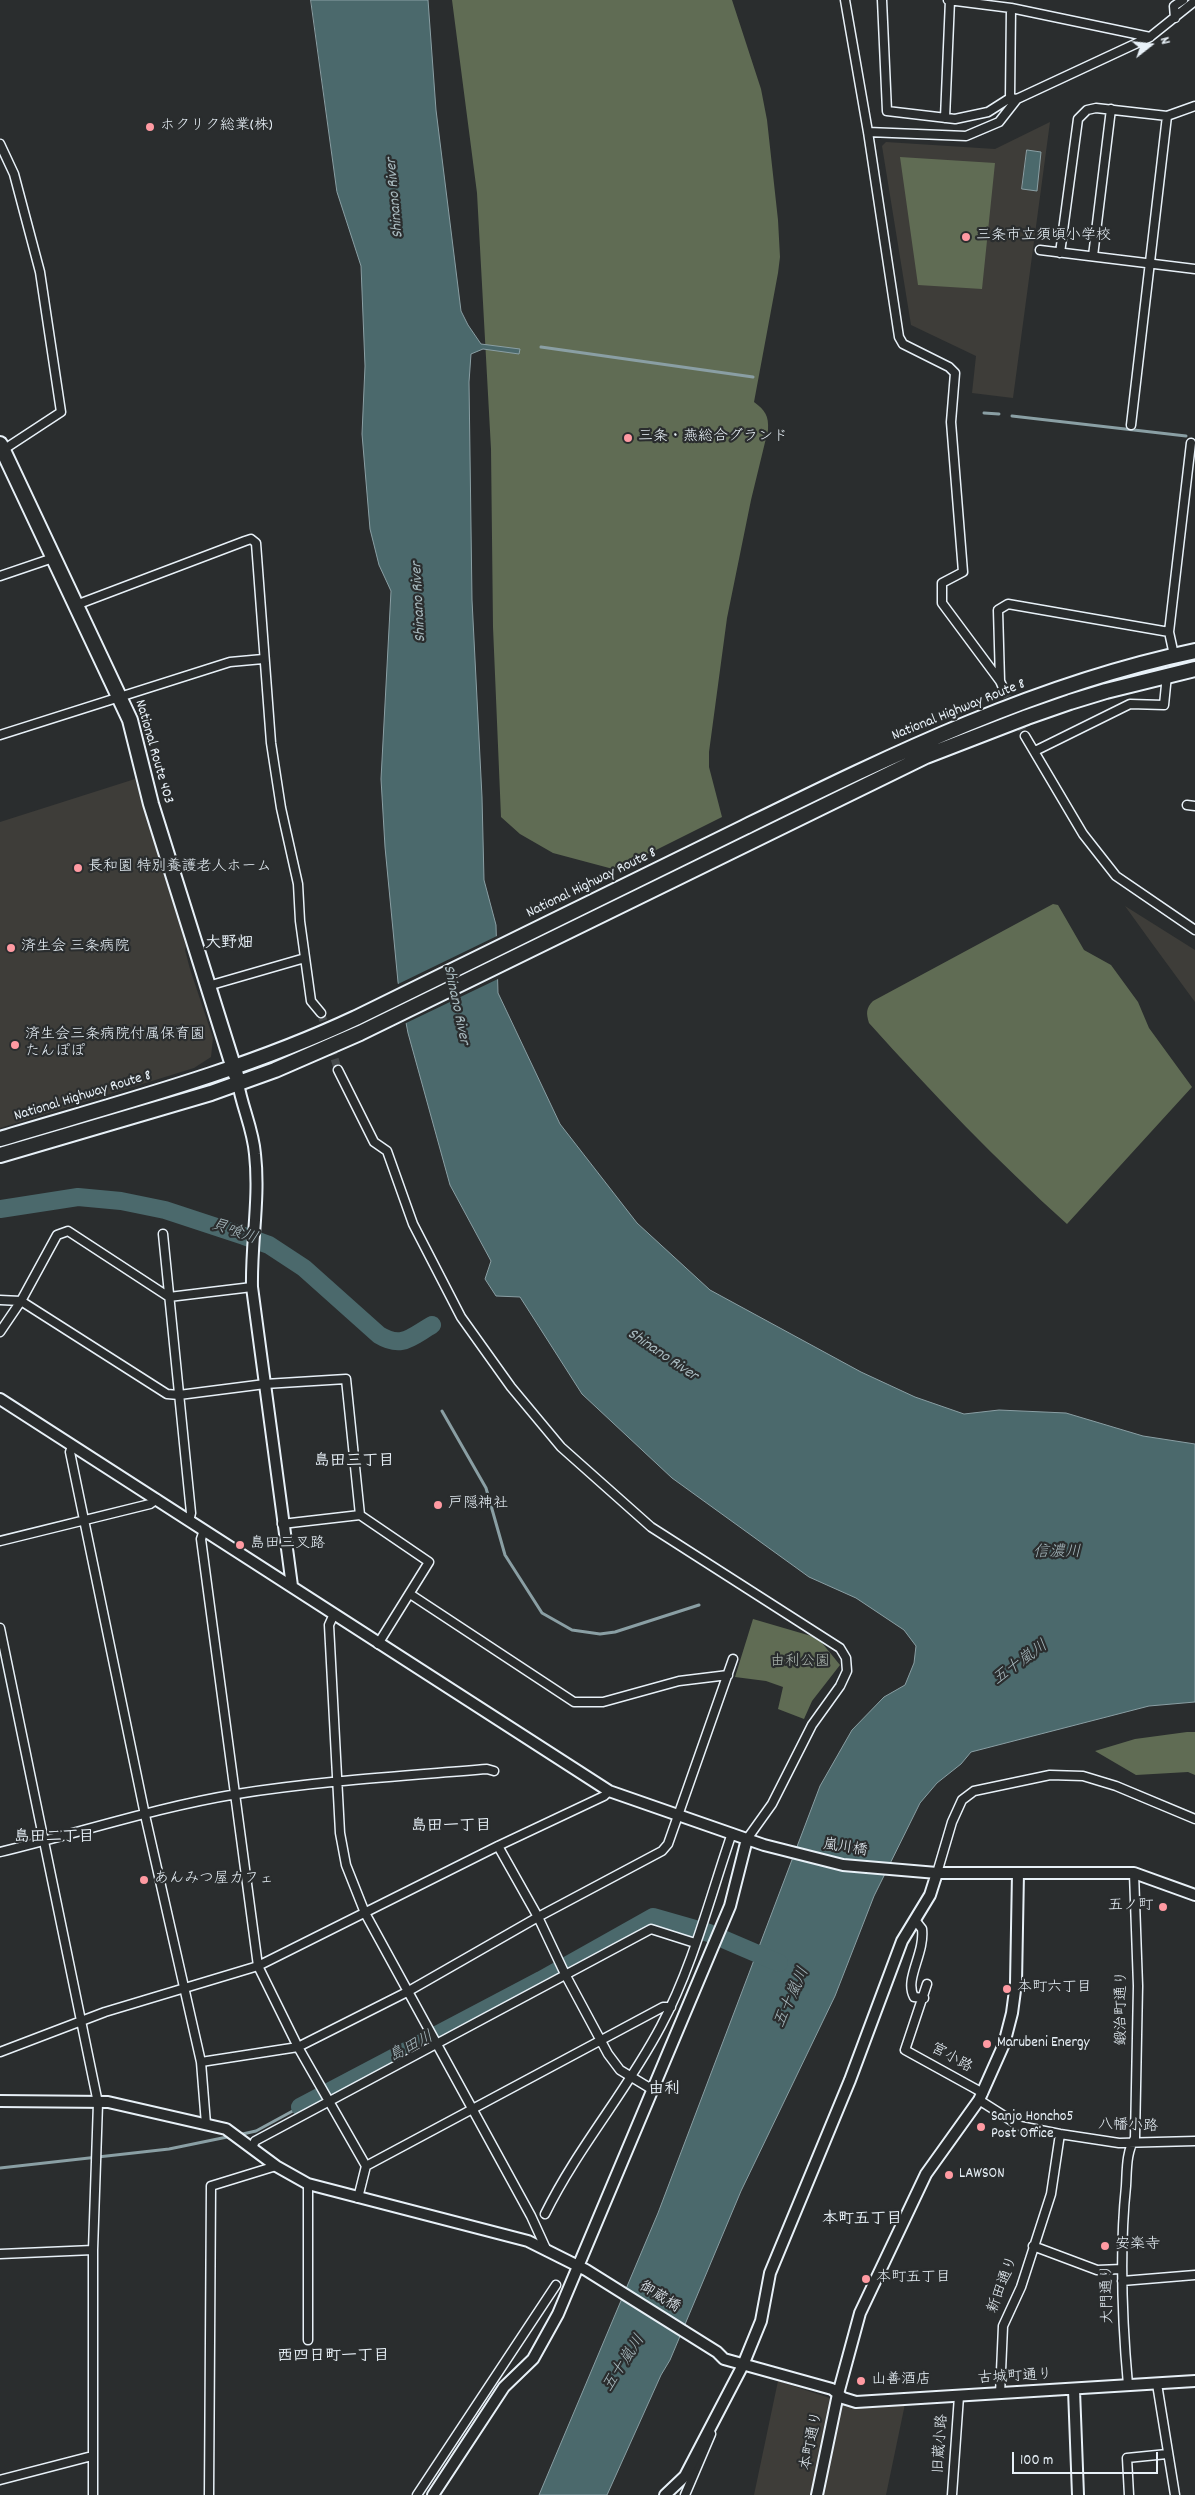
<!DOCTYPE html>
<html>
<head>
<meta charset="utf-8">
<style>
  body { margin:0 }
  #map { position:relative; width:1195px; height:2495px; overflow:hidden; background:#2a2d2e; font-family:Dekko,sans-serif }
  canvas { display:block }
  .north { position:absolute; left:1125px; top:20px; width:50px; height:50px; -webkit-text-stroke:4px #2a2d2e; paint-order:stroke; rotate:74deg; font-size:14px; font-weight:700; line-height:20px; text-align:center; color:#e8f1f8 }
  .north::after { content:''; display:block; margin:auto; width:18px; height:22px; background:#e8f1f8; clip-path:polygon(50% 0,100% 100%,50% 72%,0 100%) }
  .scale { position:absolute; left:1012px; top:2452px; width:146px; height:22px; box-sizing:border-box; border:2px solid #e8f1f8; border-top:0; padding-left:6px; font-size:15px; line-height:18px; white-space:nowrap; color:#e8f1f8; -webkit-text-stroke:4px #2a2d2e; paint-order:stroke }
</style>
</head>
<body>
<div id="map">
<canvas width="1195" height="2495"></canvas>
<div class="north">N</div>
<div class="scale">100 m</div>
</div>
<script>
const g = document.querySelector('canvas').getContext('2d');
g.lineJoin = 'round';
function paint(path, color) { g.fillStyle = color; g.fill(path, 'evenodd'); }
function strokePath(path, color, width, dash) { g.strokeStyle = color; g.lineWidth = width; g.lineCap = dash ? 'butt' : 'round'; g.setLineDash(dash || []); g.stroke(path); }
function write(font, color, halo, rows, align = 'center') {
  g.font = font + ' Dekko,"Klee One",sans-serif'; g.lineWidth = 4.5; g.setLineDash([]); g.textBaseline = 'middle'; g.strokeStyle = halo; g.fillStyle = color; for (const [text, x, y, turn = 0] of rows) {
    g.save(); g.translate(x, y); g.rotate((+turn || 0) * Math.PI / 180); g.textAlign = isNaN(turn) ? turn : align; if (halo) g.strokeText(text, 0, 0); g.fillText(text, 0, 0); g.restore();
  }
}
const built = new Path2D(`
  M1050,122L1013,398L972,393L976,356L911,325L882,146L886,142L995,149Z
  M135,779L186,946L185,950L190,969L213,1038L211,1057L194,1068L0,1128V822Z
  M1125,906L1195,950V1002L1151,942Z
  M778,2381L854,2406L905,2404L886,2495H754Z`);
const green = new Path2D(`
  M452,0H732L761,89L767,120L778,220L780,257L778,273L754,402C765,410 769,416 768,430L751,500L727,618L709,752V767L722,817L654,851L613,869L553,853L520,834L501,817L493,627L491,449L477,193Z
  M900,157L995,163L982,289L918,285Z
  M1053,904L1058,905L1084,950L1111,965L1138,1002L1149,1028L1192,1087L1067,1224C997,1161 932,1093 869,1023C866,1013 866,1008 873,1001Z
  M753,1619L818,1638L840,1665L812,1701L804,1719L778,1709L783,1687L766,1681L735,1677Z
  M1187,1732H1195V1775L1188,1772L1136,1775L1095,1751L1135,1739Z`);
const water = new Path2D(`
  M311,0H428L436,110L461,311L468,325L481,344L520,349L519,354L483,349L471,354L469,382L472,600L482,797L484,880L496,925L498,993L560,1124L637,1223L710,1290L861,1372L915,1397L964,1414L999,1410L1066,1413L1143,1436L1195,1444V1702L1149,1706L971,1752L961,1764L937,1783L920,1803L874,1896L835,1996L741,2191L670,2360L661,2375L607,2495H539L658,2213L820,1786L852,1730L884,1697L905,1685L914,1663L916,1646L904,1630L856,1598L809,1577L672,1478L582,1394L520,1297L496,1296L485,1279L491,1261L450,1185L408,1033L398,982L385,847L381,779L391,591L379,565L370,529L362,434L365,366L361,266L337,192Z
  M1027,150L1041,152L1037,191L1022,189Z`);
const pier = new Path2D(`
  M499,935L500,978L404,1024L396,985Z`);
const stream = new Path2D(`
  M541,347L753,377
  M984,413L999,414
  M1012,416L1186,436
  M442,1411L486,1488L505,1555L542,1613L572,1630L600,1634L615,1632L699,1605
  M238,2135L256,2131L300,2107
  M0,2168L169,2149L232,2136`);
const river = new Path2D(`
  M0,1209L78,1197L121,1201L165,1210L244,1236L269,1245L304,1268L379,1335C402,1349 411,1337 432,1325
  M300,2107L541,1980L653,1917L709,1933L779,1963`);
const minorTunnel = new Path2D(`
  M1004,690L1025,736
  M321,1013L338,1070`);
const minor = new Path2D(`
  M845,0L868,132L899,337L903,344L949,367L955,373L951,422L963,572L942,583V603L1000,681L1004,690
  M882,0L887,111L955,119L988,112L1010,98L1017,99
  M948,0L1011,8L1150,37
  M1175,18L1174,6L1183,0
  M1010,98L1011,8
  M945,118L950,0
  M868,132L966,136L999,122L1017,99L1150,37L1195,1
  M0,144L14,174L40,272L61,412L3,450
  M1040,250L1195,269
  M1060,253L1078,119L1087,110L1096,108L1167,116
  M1093,256L1111,109
  M1131,425L1167,116L1195,106
  M0,576L53,558
  M76,605L245,541L251,539L256,543L271,743L281,808L298,884L300,921L311,1001L321,1013
  M1174,655L1169,632L1191,443
  M1000,681L998,610L1008,604L1169,632
  M0,735L230,662L263,659
  M1025,736L1083,834L1116,876L1195,930
  M1035,751L1130,704L1164,705L1167,675
  M1187,805L1195,806
  M208,986L305,958
  M338,1070L374,1142L387,1151L413,1224L461,1317L511,1387L561,1447L651,1527L840,1648L846,1658L847,1671L840,1686L812,1725L772,1804L747,1839
  M163,1234L191,1513L189,1521
  M0,1300L21,1301L167,1394L179,1395L265,1384L346,1379L360,1515
  M0,1332L21,1301L57,1235L68,1231L169,1297L252,1287
  M72,1446L70,1452L145,1815L201,2062L206,2124
  M282,1524L360,1515L429,1562L378,1644
  M204,1530L201,1539L258,1966L298,2047L366,2166L358,2198
  M0,1541L150,1504L157,1499
  M410,1594L574,1702H603L679,1681L728,1675
  M334,1614L329,1625L340,1833L346,1865L365,1913L531,2216L547,2251
  M0,1628L98,2103L93,2250V2495
  M498,1846L538,1917L565,1974L608,2054L620,2070L653,2090
  M0,1852C79,1833 157,1807 237,1794C319,1781 403,1776 487,1769L494,1771
  M937,1873L952,1822L962,1800L974,1791L1050,1775L1083,1776L1116,1786L1195,1819
  M915,1920L922,1929C925,1954 904,1979 914,1997L924,1998
  M927,1984L905,2050L983,2093
  M0,2052L105,2012L258,1966L498,1846L604,1796L609,1791
  M201,2062L298,2047L407,1992L538,1917L662,1851L668,1844L733,1659
  M979,2100L1020,2126L1060,2134L1119,2143L1195,2141
  M252,2148L255,2141L651,1929L695,1943
  M366,2166L663,2007H671
  M308,2184V2340
  M545,2214C578,2147 627,2091 661,2026C693,1966 710,1897 732,1833
  M1033,2246L1097,2270L1122,2269
  M0,2254L93,2250
  M1122,2281L1195,2275
  M1157,2384L1175,2495
  M1128,2385C1122,2319 1119,2253 1126,2186C1127,2170 1126,2152 1135,2138L1138,1986L1134,1873
  M1000,2394L1003,2326L1021,2287L1051,2194L1060,2134
  M0,2480L92,2456
  M209,2495L211,2186L276,2166
  M417,2495L556,2285
  M685,2495L711,2434
  M952,2495L959,2396
  M1129,2495L1127,2458L1167,2454`);
const tertiary = new Path2D(`
  M238,1083C242,1107 253,1129 255,1154C260,1198 251,1243 252,1287L292,1586
  M0,1399L609,1791L764,1845L843,1865L937,1873H1134L1195,1895
  M0,2101L108,2102L226,2129L276,2166L308,2184L528,2241L586,2270L717,2352L724,2359L832,2389L843,2398L856,2402L1195,2381
  M1074,2390L1078,2495
  M433,2495L504,2387L533,2359L558,2314L730,1906L747,1839
  M665,2495L685,2476L743,2365L761,2321L770,2273L850,2080L902,1941L930,1895L937,1873
  M817,2495L838,2394L860,2313L926,2174L979,2100L1004,2044L1012,2013L1016,1983L1018,1873`);
const trunk = new Path2D(`
  M0,444L130,720L151,804L236,1075
  M0,1139C120,1103 243,1071 356,1018C486,954 616,890 745,827C890,756 1036,684 1195,651
  M0,1155L211,1093L275,1070L360,1033L926,756L1027,717L1070,702L1106,691L1195,669`);
const markers = [
  [150,127,5,"#ff9aa2"],
  [966,237,5,"#ff9aa2"],
  [628,438,5,"#ff9aa2"],
  [78,868,5,"#ff9aa2"],
  [11,948,5,"#ff9aa2"],
  [15,1045,5,"#ff9aa2"],
  [438,1505,5,"#ff9aa2"],
  [240,1545,5,"#ff9aa2"],
  [144,1880,5,"#ff9aa2"],
  [1163,1907,5,"#ff9aa2"],
  [1007,1989,5,"#ff9aa2"],
  [987,2044,5,"#ff9aa2"],
  [981,2127,5,"#ff9aa2"],
  [949,2175,5,"#ff9aa2"],
  [1105,2246,5,"#ff9aa2"],
  [866,2279,5,"#ff9aa2"],
  [861,2381,5,"#ff9aa2"]
];
const poiNames = [
  ["ホクリク総業(株)",160,127],
  ["三条市立須頃小学校",976,237],
  ["三条・燕総合グランド",638,438],
  ["長和園 特別養護老人ホーム",88,868],
  ["済生会 三条病院",21,948],
  ["済生会三条病院付属保育園",25,1036],
  ["たんぽぽ",25,1053],
  ["戸隠神社",448,1505],
  ["島田三叉路",250,1545],
  ["あんみつ屋カフェ",154,1880],
  ["五ノ町",1153,1907,"right"],
  ["本町六丁目",1017,1989],
  ["Marubeni Energy",997,2044],
  ["Sanjo Honcho5",991,2118],
  ["Post Office",991,2135],
  ["LAWSON",959,2175],
  ["安楽寺",1115,2246],
  ["本町五丁目",876,2279],
  ["山善酒店",871,2381]
];
const streetNames = [
  ["National Highway Route 8",959,711,-22],
  ["National Route 403",153,752,74],
  ["National Highway Route 8",592,884,-26],
  ["National Highway Route 8",83,1097,-17],
  ["嵐川橋",845,1849,9],
  ["鍛治町通り",1123,2008,-90],
  ["宮小路",951,2059,29],
  ["八幡小路",1128,2127,2],
  ["新田通り",1004,2285,-69],
  ["大門通り",1109,2294,-91],
  ["御蔵橋",659,2298,32],
  ["古城町通り",1015,2378,-3],
  ["本町通り",813,2441,-78],
  ["旧蔵小路",942,2444,-86]
];
const parkNames = [
  ["由利公園",800,1663]
];
const waterNames = [
  ["Shinano River",396,198,-95],
  ["Shinano River",420,602,-93],
  ["Shinano River",455,1005,78],
  ["貝喰川",234,1233,19],
  ["Shinano River",662,1356,34],
  ["信濃川",1057,1554],
  ["五十嵐川",1021,1664,-36],
  ["五十嵐川",793,1998,-66],
  ["島田川",412,2048,-28],
  ["五十嵐川",625,2364,-57]
];
const neighbourhoodNames = [
  ["大野畑",229,945],
  ["島田三丁目",354,1463],
  ["島田一丁目",451,1828],
  ["島田二丁目",54,1839],
  ["由利",664,2091],
  ["本町五丁目",862,2221],
  ["西四日町一丁目",333,2358]
];
paint(built, '#3e3d39');
paint(green, '#606c54');
paint(water, '#4b696c');
strokePath(water, '#8a9fa4', 1);
paint(pier, '#2a2d2e');
strokePath(stream, '#8a9fa4', 3);
strokePath(river, '#4b696c', 18);
strokePath(minorTunnel, '#464a4c', 8, [8, 4]);
strokePath(minor, '#e8f1f8', 11);
strokePath(tertiary, '#e8f1f8', 14);
strokePath(trunk, '#e8f1f8', 18);
strokePath(minor, '#2a2d2e', 8);
strokePath(tertiary, '#2a2d2e', 10);
strokePath(trunk, '#2a2d2e', 14);
for (const [x, y, r, color] of markers) { const dot = new Path2D(); dot.arc(x, y, r, 0, 2 * Math.PI); g.fillStyle = color; g.fill(dot); strokePath(dot, '#2a2d2e', 2); }
write('15px', '#e8f1f8', '#2a2d2e', poiNames, 'left');
write('15px', '#e8f1f8', '#2a2d2e', streetNames);
write('15px', '#abb5ae', '#2a2d2e', parkNames);
write('italic 16px', '#a9bbc0', '#2a2d2e', waterNames);
write('bold 16px', '#e8f1f8', '#2a2d2e', neighbourhoodNames);
</script>
</body>
</html>
